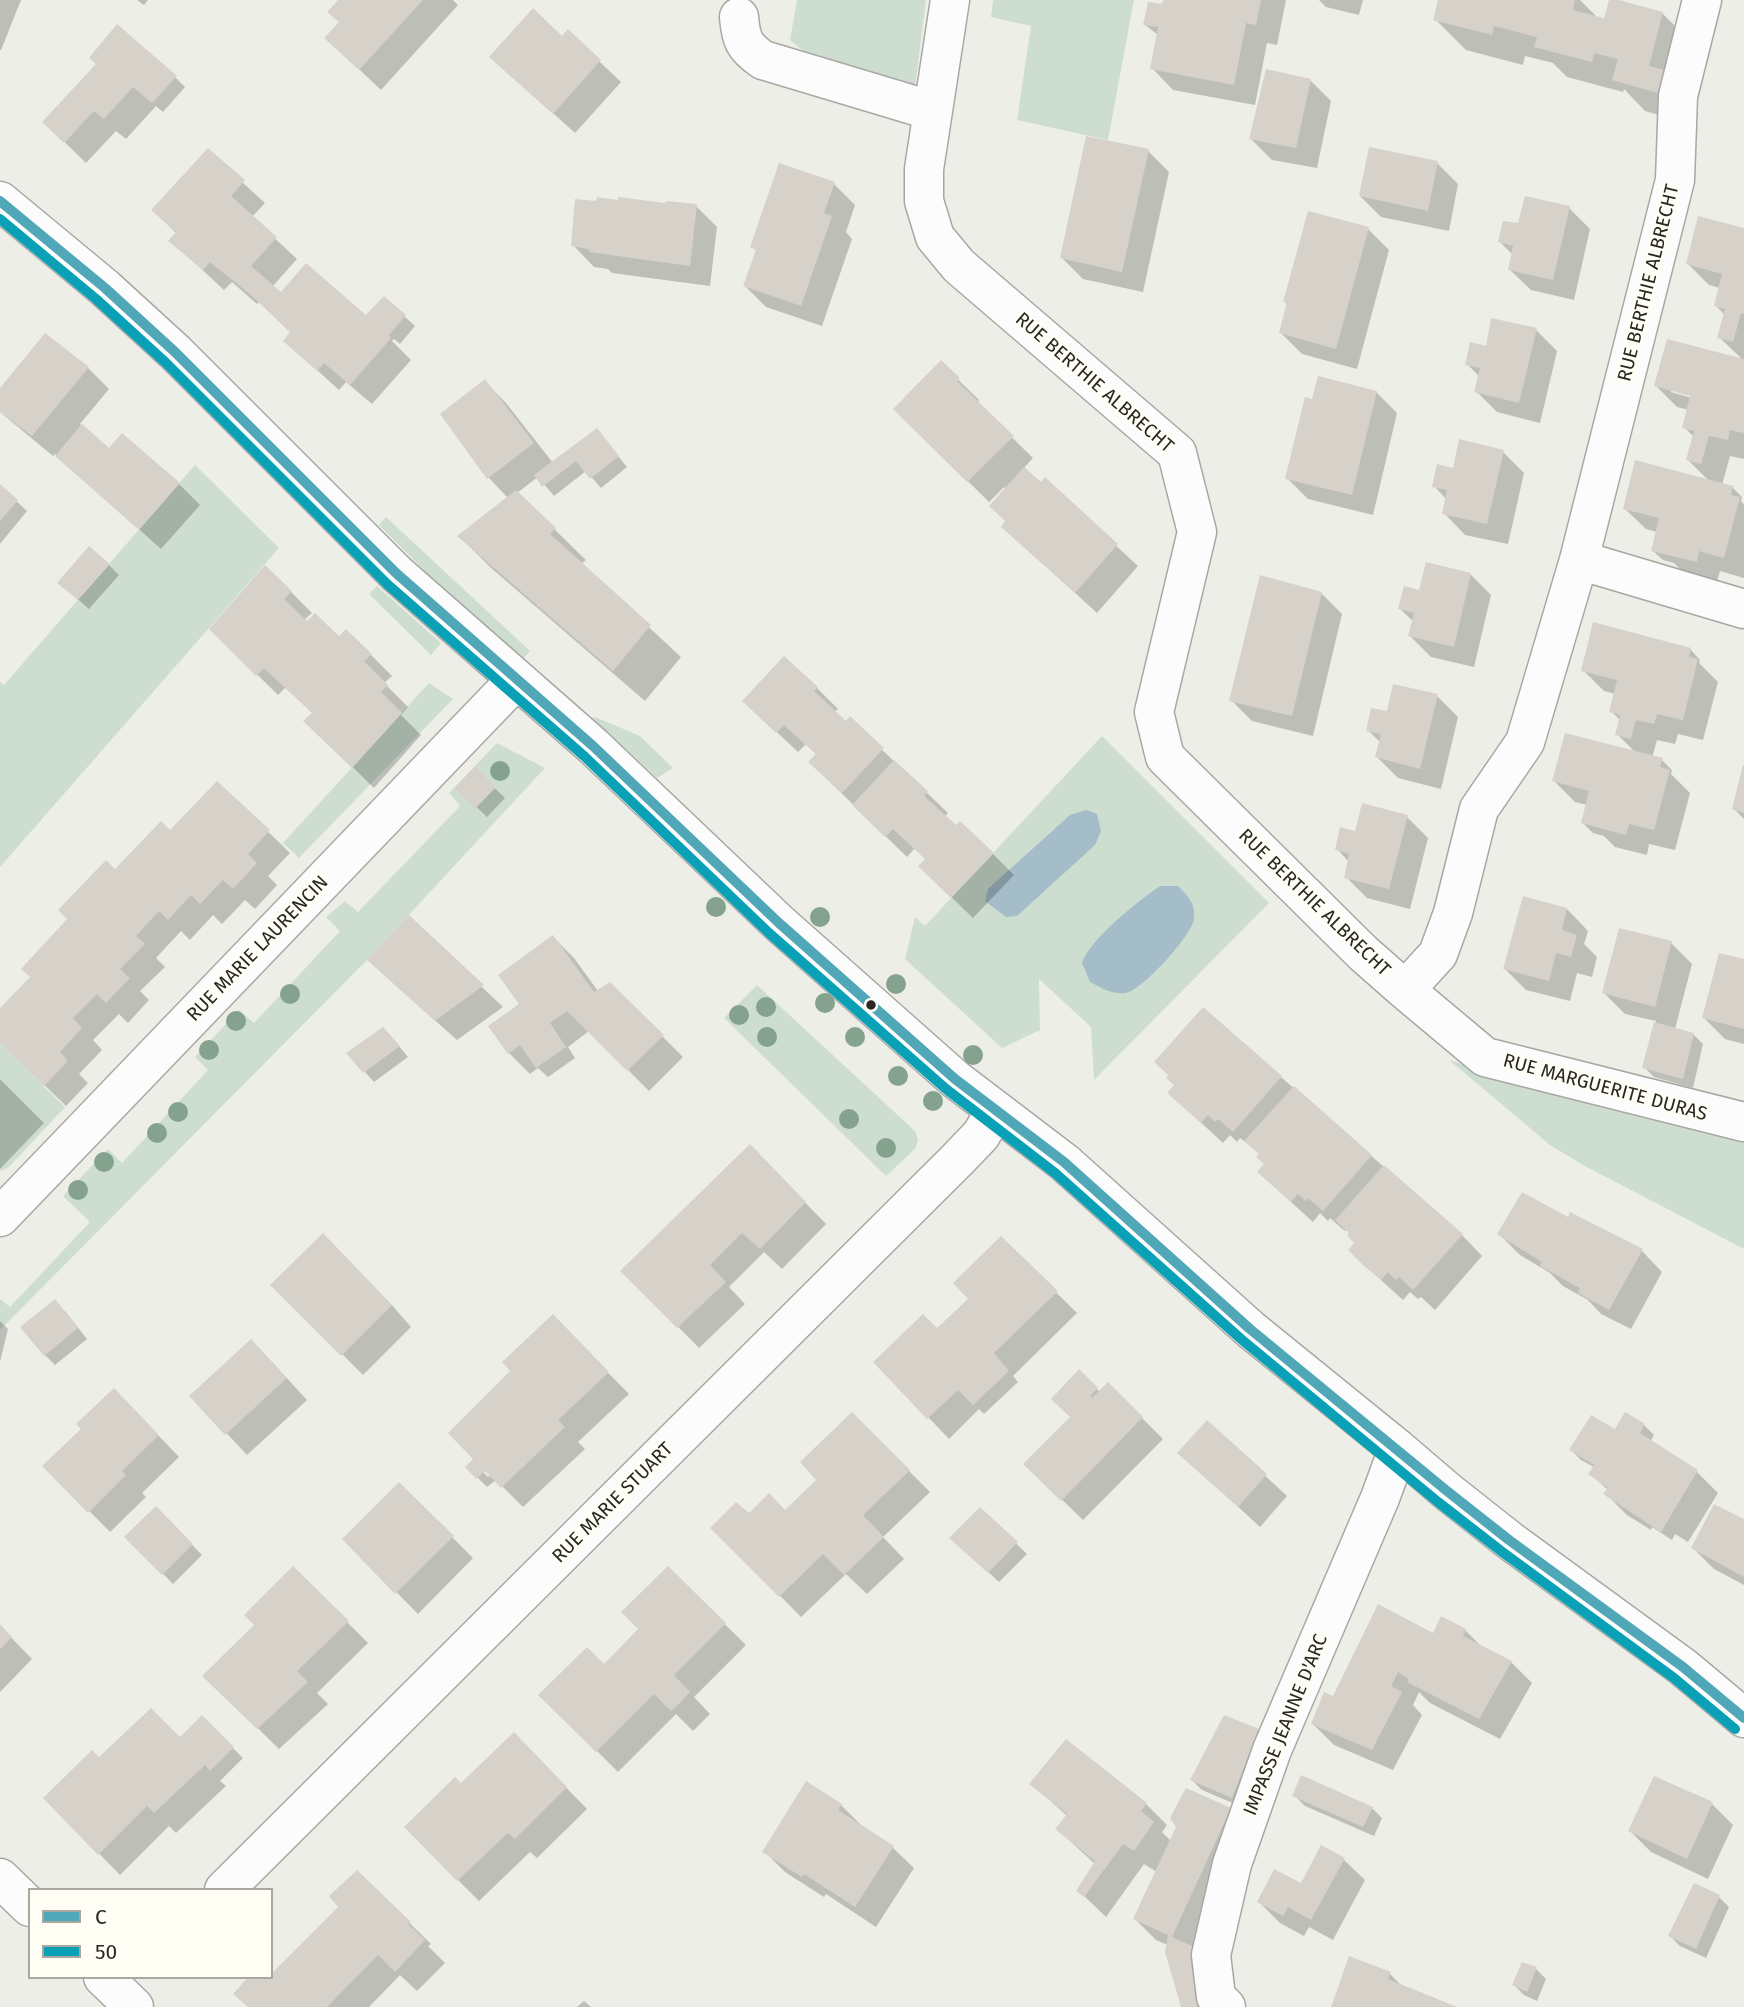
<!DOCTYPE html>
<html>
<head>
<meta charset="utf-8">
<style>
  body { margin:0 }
  #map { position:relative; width:1744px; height:2007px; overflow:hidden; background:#eeeee8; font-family:"Fira Sans",sans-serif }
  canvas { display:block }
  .legend { position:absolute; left:28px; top:1888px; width:245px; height:91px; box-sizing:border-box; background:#fffef4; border:2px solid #a9a8a0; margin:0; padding:9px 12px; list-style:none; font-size:21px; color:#282723 }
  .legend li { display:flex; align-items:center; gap:14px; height:35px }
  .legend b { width:35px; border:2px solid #a9a8a0 }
</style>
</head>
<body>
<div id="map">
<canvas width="1744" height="2007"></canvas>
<ul class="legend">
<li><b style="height:9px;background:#50a7b8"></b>C</li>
<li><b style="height:9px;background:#0aa0b6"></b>50</li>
</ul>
</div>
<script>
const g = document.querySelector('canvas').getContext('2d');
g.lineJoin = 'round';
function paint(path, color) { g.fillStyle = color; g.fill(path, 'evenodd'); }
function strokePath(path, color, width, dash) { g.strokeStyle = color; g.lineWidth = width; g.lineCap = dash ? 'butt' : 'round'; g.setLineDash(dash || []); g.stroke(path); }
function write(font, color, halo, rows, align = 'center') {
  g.font = font + ' "Fira Sans",sans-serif'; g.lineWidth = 6; g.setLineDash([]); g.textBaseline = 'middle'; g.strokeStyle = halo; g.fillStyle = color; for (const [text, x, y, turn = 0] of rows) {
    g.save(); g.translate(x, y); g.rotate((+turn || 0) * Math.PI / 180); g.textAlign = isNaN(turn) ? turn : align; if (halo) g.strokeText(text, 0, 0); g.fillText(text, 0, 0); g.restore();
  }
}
const green = new Path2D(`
  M797,0H926L915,87L807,54L790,40Z
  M993,0H1134L1108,140L1017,120L1031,26L991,17Z
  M195,465L279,548L0,867V682L4,685Z
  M386,517L530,651L523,659L431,577L379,525Z
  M377,586L441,643L431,655L369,594Z
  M429,683L453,699L299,858L283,843Z
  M595,717L640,736L673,768L657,778L592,718Z
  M1102,736L1269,903L1094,1080L1091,1027L1039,979L1040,1030L1002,1048L905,959L915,917L925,926Z
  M497,743L545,768L367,960L0,1330V1299L10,1307L90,1222L63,1196L108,1149L122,1163L208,1070L195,1057L239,1010L254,1023L340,931L326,917L345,901L358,912L460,806L449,793L454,788L475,808L496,787L475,766Z
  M757,985L915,1131L918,1140L915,1149L886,1176L724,1018Z
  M0,1043L65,1107L8,1168L0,1171Z
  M1449,1060L1744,1139V1249L1583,1165L1550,1145Z`);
const water = new Path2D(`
  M1086,810L1097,814L1101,831L1095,845L1017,916L1006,917L985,901L988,889L1070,815Z
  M1160,886H1178C1188,896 1196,904 1194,919C1191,937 1142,990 1126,993C1112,995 1102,988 1090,982L1082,963C1090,939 1138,901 1160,886Z`);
const shadow = new Path2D(`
  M0,0H21L1,50H0Z
  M137,0H148L144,5Z
  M340,0H453L458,5L381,90L326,38L340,22Z
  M1165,0H1286L1277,45L1267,43L1255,105L1173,90L1152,68L1158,35L1144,24Z
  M1319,0H1363L1359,15L1326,7Z
  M1440,0H1580L1599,19L1605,20L1611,0L1662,13L1693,44L1688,123L1645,111L1624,89L1623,92L1567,77L1553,63L1525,56L1523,65L1466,50L1435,19Z
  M568,32L621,82L575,133L491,57L569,44Z
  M98,64L175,77L185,87L163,112L156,106L126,139L116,131L86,163L44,122Z
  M1310,80L1331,101L1317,168L1272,160L1251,139Z
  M208,151L265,203L252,217L297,259L272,287L281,295L379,330L384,298L415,326L400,344L394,339L392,341L411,360L372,404L346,382L339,390L285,341L291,333L259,302L257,304L232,282L224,290L171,241L177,234L153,210Z
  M1148,151L1169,172L1143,292L1083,279L1062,258Z
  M1437,163L1458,184L1449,231L1381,217L1360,196Z
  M834,184L855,205L846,232L852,239L822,326L766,307L745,286L757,251L752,247Z
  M667,205L696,206L717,227L710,286L612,273L608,269L594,267L573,245Z
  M1569,208L1590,229L1574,300L1531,290L1509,269L1513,255L1500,242L1520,225Z
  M1368,229L1389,250L1357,369L1302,354L1281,333L1288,305L1285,302Z
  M1744,230V459L1730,456L1722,485L1732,487L1742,497L1741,501L1744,504V578L1720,571L1717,582L1685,574L1674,563L1663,560L1652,550L1657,532L1646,529L1624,508L1710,482L1688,460L1694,437L1684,427L1689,410L1677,407L1656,386L1743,360L1719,337L1725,315L1716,306L1720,288L1709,285L1688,264ZM1672,389L1692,394V398L1671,392Z
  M1536,330L1557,351L1540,423L1497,412L1476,391L1480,377L1467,364Z
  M941,363L979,400L977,403L1033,458L1023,469L1041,485L1045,480L1138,566L1097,613L1003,527L1007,522L1006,489L1004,487L989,502L895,409Z
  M88,368L109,389L80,424L109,451L179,484L200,505L161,549L55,454L53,456L0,412V391Z
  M485,382L506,403L553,463L597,430L627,467L601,488L586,471L554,496L538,477L517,493L586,560L581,564L681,657L645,701L490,567L459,536L508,498L489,478L442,414Z
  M1376,392L1397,413L1373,515L1308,499L1287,478L1313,401Z
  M1503,452L1524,473L1508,544L1465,535L1444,513L1447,500L1434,486L1454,470Z
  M0,486L27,511L0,544Z
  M109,565L119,575L89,609L59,583Z
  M1470,574L1491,595L1474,667L1431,657L1410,636L1414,622L1400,609Z
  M291,592L312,613L304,620L371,655L392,676L384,683L408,707L401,715L421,735L374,788L306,721L314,714L286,687L278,695L211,629Z
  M1321,593L1342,614L1313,736L1252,721L1231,700Z
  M1690,649L1700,660L1699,663L1718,682L1703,740L1678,734L1675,744L1657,740L1652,758L1662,760L1672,770L1671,774L1690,793L1675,850L1649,844L1647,855L1615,847L1604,836L1593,833L1583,823L1587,805L1575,802L1554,781L1637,754L1617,734L1621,721L1611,711L1615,694L1604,691L1583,670Z
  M817,688L838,709L834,712L846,723L850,719L948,813L944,817L993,854L1014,875L973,918L941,887L927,860L915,848L907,857L831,783L817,755L806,744L798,752L765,721Z
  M1437,696L1458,717L1441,789L1398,778L1377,757L1381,743L1368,730L1388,713Z
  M475,769L505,798L487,817L457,788Z
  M1744,769V819L1734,809Z
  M218,783L290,853L268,876L277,885L255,909L245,900L222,924L213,915L190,940L181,931L156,958L165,967L140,991L149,1000L128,1023L119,1014L93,1040L102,1050L79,1074L88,1083L66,1106L0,1042V1010L32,978L115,872L171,832Z
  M1407,817L1428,838L1410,909L1367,898L1346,877L1349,862L1337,849L1357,834Z
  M1567,909L1588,931L1584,944L1597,957L1592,977L1577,973L1570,1001L1526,990L1505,969Z
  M409,918L503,1007L457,1040L391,981Z
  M553,937L574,958L598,991L610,984L683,1057L649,1091L589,1031L568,1047L575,1058L548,1077L538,1068L530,1074L509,1053L521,1004Z
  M1671,943L1692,964L1675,1029L1693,1034L1703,1044L1693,1088L1654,1077L1644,1067L1656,1021L1625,1014L1604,993Z
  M1744,961V1044L1725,1039L1704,1018Z
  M1203,1009L1462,1235L1482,1256L1435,1310L1421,1297L1418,1299L1410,1292L1403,1300L1371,1271L1357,1243L1346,1229L1345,1231L1330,1218L1328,1221L1320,1213L1313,1222L1280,1192L1266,1164L1256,1150L1240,1138L1237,1142L1230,1135L1223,1143L1169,1093L1176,1085Z
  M393,1039L408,1057L374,1082L364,1071Z
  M0,1079L44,1123L0,1169Z
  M750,1146L826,1224L782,1269L764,1252L729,1287L745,1304L699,1348L623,1271Z
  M1569,1219L1642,1251L1662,1272L1631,1329L1601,1314L1588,1300L1563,1286L1550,1273L1520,1255L1499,1234Z
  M1001,1238L1077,1313L1013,1376L1018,1382L984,1414L979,1409L949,1439L876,1362L937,1331L971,1299Z
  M273,1285L391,1304L411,1327L363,1375Z
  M65,1311L87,1339L55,1365L45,1355Z
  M553,1317L629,1394L578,1442L585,1449L523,1507L496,1480L487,1487L467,1467L473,1461L488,1477L491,1474L513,1371Z
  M0,1321L8,1329L0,1362Z
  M272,1362L307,1400L247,1455L192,1396Z
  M1079,1372L1100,1392L1108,1384L1163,1439L1083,1520L1025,1464L1072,1417Z
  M135,1411L179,1457L142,1493L146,1497L110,1532L45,1466L83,1429Z
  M852,1414L930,1492L883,1537L904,1559L867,1594L846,1574L801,1617L732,1547L748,1516L786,1511L819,1480Z
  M1207,1422L1287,1496L1260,1527L1179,1452Z
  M1644,1425L1654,1435L1650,1442L1697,1472L1718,1493L1688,1542L1675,1534L1672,1540L1652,1527L1651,1530L1627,1515L1606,1494L1608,1490L1590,1474L1594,1467L1581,1460L1571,1450L1616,1432Z
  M399,1484L473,1558L418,1614L344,1539Z
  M156,1508L202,1555L173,1584L127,1537Z
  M980,1509L1027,1554L999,1582L962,1548Z
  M1744,1521V1585L1714,1569L1693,1548Z
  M293,1568L368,1643L317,1693L328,1704L279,1749L205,1676L256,1625Z
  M668,1568L746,1645L694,1697L710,1714L693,1731L676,1714L618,1772L541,1695L604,1666L640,1629Z
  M0,1626L32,1659L0,1692Z
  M1465,1630L1482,1647L1511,1662L1532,1683L1500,1739L1430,1703L1419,1692L1413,1705L1422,1715L1393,1770L1334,1745L1313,1724L1434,1635Z
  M202,1718L243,1758L220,1781L226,1786L176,1833L169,1826L120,1875L45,1798L99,1759L180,1739Z
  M1258,1731L1268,1741L1242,1807L1202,1790L1192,1780Z
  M514,1734L587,1809L537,1858L530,1852L479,1901L458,1880L461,1786Z
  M1655,1778L1712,1804L1733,1825L1708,1879L1651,1852L1630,1831Z
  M1032,1784L1146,1804L1167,1825L1162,1832L1171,1841L1230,1809L1251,1830L1182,2007L1168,1945L1156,1940L1135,1919L1157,1872L1144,1864L1106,1917L1078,1890L1095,1864L1057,1829L1067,1816Z
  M1294,1795L1372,1808L1382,1818L1374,1836L1305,1806Z
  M841,1805L862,1826L893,1848L914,1868L876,1927L826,1894L824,1897L785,1872L764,1851Z
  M1343,1859L1365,1880L1333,1940L1309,1927L1304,1936L1280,1923L1259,1902L1301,1886Z
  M357,1872L431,1944L428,1946L445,1963L417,1991L400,1975L369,2007H249L271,1977L340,1907Z
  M1719,1897L1729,1907L1706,1958L1680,1946L1670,1936Z
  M1523,1964L1536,1969L1546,1979L1537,2001L1524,1995L1514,1985Z
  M1390,1974L1403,1987L1453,2007H1333Z
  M584,2001L591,2007H577Z`);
const building = new Path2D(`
  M338,0H423L359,70L324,38L339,22L327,12Z
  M1163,0H1261L1256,25L1246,23L1234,85L1150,69L1158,27L1143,25L1148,2L1162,4Z
  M1438,0H1575L1573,10L1604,18L1609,0H1619L1663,12L1649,66L1664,70L1658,93L1612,80L1618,59L1594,53L1592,62L1534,47L1537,37L1494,26L1492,35L1433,20Z
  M533,8L562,36L568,29L601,60L553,114L489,57Z
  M117,24L177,76L152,103L133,87L104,119L94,111L64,143L42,122L96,64L89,58Z
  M1266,69L1311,79L1296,148L1249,139Z
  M1086,136L1149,149L1122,272L1060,258Z
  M1369,147L1438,161L1428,211L1359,196Z
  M208,148L245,180L231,196L277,237L251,266L281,292L306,263L366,315L384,296L406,315L389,335L391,338L350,385L324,363L317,371L283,341L290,332L252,296L210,262L203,270L168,241L176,232L151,210Z
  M779,163L835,182L824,213L832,216L801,306L743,286L756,250L750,247Z
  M1525,196L1570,206L1553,280L1508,270L1513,246L1498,242L1503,221L1518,223Z
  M597,197L618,200V197L665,203L666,201L697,204L690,266L589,252V249L571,246L575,199L596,201Z
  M1308,211L1369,227L1336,349L1279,333L1287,302H1283Z
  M1698,216L1744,228V314L1741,313L1733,342L1717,338L1725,309L1714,306L1722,274L1686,264Z
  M1491,318L1537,328L1519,403L1474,392L1480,368L1465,365L1470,342L1486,346Z
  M45,333L89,367L32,436L0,412V388Z
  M1667,339L1744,359V433L1730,430L1728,440L1709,436L1701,464L1686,460L1694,431L1682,428L1690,396L1654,386Z
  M941,360L960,378L957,381L1014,436L967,482L893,409Z
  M1318,376L1377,391L1352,495L1285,479L1305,397L1312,399Z
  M485,379L534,443L487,479L440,414Z
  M82,424L109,448L122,433L180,483L139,530L55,456Z
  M597,428L619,456L590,479L576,461L542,487L534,475Z
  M1459,439L1504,450L1487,524L1442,514L1447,490L1432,487L1437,464L1453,468Z
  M1635,460L1733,486L1731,495L1740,497L1724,558L1699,551L1697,562L1651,551L1659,518L1623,509Z
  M1024,467L1041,482L1045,477L1118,544L1075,593L1001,527L1005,521L989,506Z
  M0,484L18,500L0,521Z
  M516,490L556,528L550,534L651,625L613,671L457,536Z
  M89,546L110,564L78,600L57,583Z
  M1426,562L1471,573L1454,647L1408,636L1414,613L1398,609L1404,586L1419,590Z
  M265,565L292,591L284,599L307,621L315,613L339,636L346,629L372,654L364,661L388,685L381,692L402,713L352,768L303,721L312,713L264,668L256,676L209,629Z
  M1260,575L1322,592L1292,716L1229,701Z
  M1593,622L1691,648L1689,657L1698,659L1683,720L1657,714L1654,724L1636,720L1631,739L1615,735L1620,715L1609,712L1617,680L1581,671Z
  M784,656L818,687L814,691L846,721L850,716L884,748L842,793L808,762L816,754L799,739L784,725L776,733L742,701Z
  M1393,684L1438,694L1420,769L1375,757L1381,734L1366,731L1371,708L1387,711Z
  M1565,733L1663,758L1660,767L1670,770L1654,830L1629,824L1626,835L1581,823L1589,791L1552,781Z
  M894,760L928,791L924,796L956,825L960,821L994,853L951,898L918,866L925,859L893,829L885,837L852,805Z
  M1743,765H1744V813L1732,809Z
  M475,766L496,787L475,809L454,788Z
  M217,781L270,830L248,854L257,863L233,889L223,880L200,904L191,895L168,920L159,911L136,936L145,944L120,969L130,978L106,1003L97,994L73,1018L82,1028L60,1052L68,1061L44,1086L0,1043V1008L30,977L21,969L67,919L58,910L106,860L115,869L161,821L170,830Z
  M1362,803L1408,815L1389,889L1344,878L1349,854L1335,850L1340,827L1355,831Z
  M1523,896L1567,908L1562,930L1577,935L1571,957L1556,953L1549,981L1503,969Z
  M409,915L484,985L435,1021L367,960Z
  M1619,928L1672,941L1655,1007L1602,993Z
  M553,935L594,992L610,982L664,1035L627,1071L567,1011L550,1023L566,1047L536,1068L520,1045L508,1054L488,1026L519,1004L498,975Z
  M1719,953L1744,959V1029L1702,1018Z
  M1203,1007L1282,1076L1233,1132L1218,1119L1215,1122L1208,1115L1201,1123L1167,1093L1174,1085L1166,1078L1168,1075L1154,1062Z
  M1654,1022L1694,1033L1683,1079L1642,1068Z
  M383,1027L400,1046L363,1073L346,1053Z
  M1294,1086L1372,1155L1323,1211L1308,1198L1306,1201L1298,1194L1291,1202L1257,1172L1264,1164L1256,1157L1259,1154L1244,1141Z
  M750,1144L806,1202L760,1249L742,1233L710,1265L726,1282L677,1328L620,1271Z
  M1384,1165L1463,1234L1413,1290L1399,1277L1396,1280L1388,1272L1381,1280L1364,1266L1348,1250L1354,1243L1347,1235L1349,1233L1335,1220Z
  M1522,1192L1568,1217L1570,1212L1643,1249L1609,1310L1578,1293L1580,1288L1540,1266L1542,1262L1497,1234Z
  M323,1233L392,1305L341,1356L270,1285Z
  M1001,1236L1058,1291L994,1353L1009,1371L973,1405L958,1390L927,1419L873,1362L923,1314L937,1328L968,1299L953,1283Z
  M55,1299L78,1328L44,1356L20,1327Z
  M553,1314L609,1372L558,1420L565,1427L501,1488L485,1471L476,1479L465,1467L473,1459L448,1433L510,1371L502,1362Z
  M251,1339L287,1378L225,1435L189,1396Z
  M1079,1369L1098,1388L1090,1396L1092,1398L1108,1382L1143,1417L1061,1501L1023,1464L1070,1417L1051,1399Z
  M114,1388L159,1435L122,1471L126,1475L88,1513L42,1466L81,1429L76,1424Z
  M852,1412L910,1470L863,1515L884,1537L844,1575L823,1554L779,1597L710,1528L736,1502L749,1513L769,1493L785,1510L816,1480L800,1462Z
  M1625,1412L1645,1424L1640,1433L1698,1470L1661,1532L1603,1494L1608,1488L1588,1474L1594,1465L1569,1450L1591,1415L1615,1429Z
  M1207,1420L1267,1474L1238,1507L1177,1453Z
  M399,1482L454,1536L395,1594L342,1539Z
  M1714,1504L1744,1519V1577L1691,1548Z
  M156,1506L193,1544L162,1575L124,1537Z
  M980,1507L1018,1542L988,1573L949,1538Z
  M293,1566L349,1621L297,1671L308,1682L257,1729L202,1676L254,1625L244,1615Z
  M668,1566L726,1623L674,1675L690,1692L679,1704L671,1711L654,1694L596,1752L538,1695L587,1647L604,1664L638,1629L621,1612Z
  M1378,1604L1433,1633L1441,1616L1466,1629L1463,1636L1512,1661L1479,1719L1407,1682L1409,1679L1398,1672L1391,1686L1402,1692L1372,1750L1311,1724L1324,1692L1333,1696Z
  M0,1624L12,1637L0,1649Z
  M151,1708L180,1737L202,1715L234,1747L210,1771L205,1765L154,1813L147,1806L98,1855L43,1798L92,1750L99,1757Z
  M1224,1715L1259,1729L1232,1798L1190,1780Z
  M514,1732L567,1787L515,1839L508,1833L457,1881L404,1827L455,1777L461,1783Z
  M1066,1739L1147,1803L1141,1811L1154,1822L1134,1851L1123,1844L1084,1897L1076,1891L1095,1861L1055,1829L1067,1814L1029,1784Z
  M1301,1775L1373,1807L1363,1827L1292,1796Z
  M1654,1776L1713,1802L1687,1859L1628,1831Z
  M806,1781L842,1804L838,1810L894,1846L855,1907L804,1874L802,1877L762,1852Z
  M1186,1788L1231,1808L1172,1937L1196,1948L1213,2007H1181L1165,1952L1168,1935L1133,1919L1176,1827L1170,1818Z
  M1321,1845L1345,1858L1311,1920L1288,1907L1283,1916L1257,1902L1274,1869L1301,1883Z
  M357,1870L411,1922L408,1924L425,1940L395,1972L378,1955L327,2007H248L233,1994L248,1977H271V1974L338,1907L329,1896Z
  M1694,1883L1720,1895L1696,1949L1668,1936Z
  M1349,1956L1391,1972L1388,1979L1457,2007H1331Z
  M1522,1962L1537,1967L1527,1992L1512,1985Z`);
const minor = new Path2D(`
  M950,0L924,169V201L935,237L959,266L1177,453L1197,532L1154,712L1165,757L1363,953L1405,990L1438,954L1453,913L1479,809L1525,742L1579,560L1675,180L1678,96L1702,0
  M739,17C741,40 744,47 763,60L933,111
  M0,201L105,288L175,352L396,573L593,746L779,923L955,1079L1064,1162L1250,1329L1398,1449L1447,1491L1509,1540L1683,1667L1744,1718
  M1579,560L1744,609
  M1405,990L1485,1057L1744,1122
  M0,1217L516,680
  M0,1878L30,1907
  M224,1890L958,1159L981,1135L995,1111
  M103,1977L134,2007
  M1226,2007L1216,1997L1211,1955L1232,1864L1272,1750L1380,1498L1398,1449`);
const bus1 = new Path2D(`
  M0,201L105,288L175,352L396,573L593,746L779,923L955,1079L1064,1162L1250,1329L1447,1491L1509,1540L1683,1667L1744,1718`);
const bus2 = new Path2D(`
  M0,219L96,299L165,362L387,584L584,756L769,933L946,1089L1055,1173L1241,1339L1438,1502L1501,1551L1674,1678L1735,1729`);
const trees = [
  [500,771],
  [716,907],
  [820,917],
  [896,984],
  [290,994],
  [825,1003],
  [766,1007],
  [739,1015],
  [236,1021],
  [767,1037],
  [855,1037],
  [209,1050],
  [973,1055],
  [898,1076],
  [933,1101],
  [178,1112],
  [849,1119],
  [157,1133],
  [886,1148],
  [104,1162],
  [78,1190]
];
const markers = [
  [871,1005,6,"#282723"]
];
const streetNames = [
  ["RUE BERTHIE ALBRECHT",1649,283,-76],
  ["RUE BERTHIE ALBRECHT",1094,383,41],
  ["RUE BERTHIE ALBRECHT",1314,903,44],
  ["RUE MARIE LAURENCIN",258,949,-46],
  ["RUE MARGUERITE DURAS",1605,1088,15],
  ["RUE MARIE STUART",613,1503,-45],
  ["IMPASSE JEANNE D'ARC",1286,1725,-68]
];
paint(green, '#cdded0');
paint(water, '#a4bdc9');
paint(shadow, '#0003');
paint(building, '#d6d1c9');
strokePath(minor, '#a8a8a3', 41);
strokePath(minor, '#fcfcfc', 38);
strokePath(bus1, '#50a7b8', 10);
strokePath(bus2, '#0aa0b6', 10);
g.fillStyle = '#84a28e';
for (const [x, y] of trees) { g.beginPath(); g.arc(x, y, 10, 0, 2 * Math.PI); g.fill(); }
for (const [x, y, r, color] of markers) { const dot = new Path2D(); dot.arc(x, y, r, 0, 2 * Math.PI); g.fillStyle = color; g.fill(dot); strokePath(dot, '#fffef4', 2.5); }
write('19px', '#282723', '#fffef4', streetNames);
</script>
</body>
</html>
